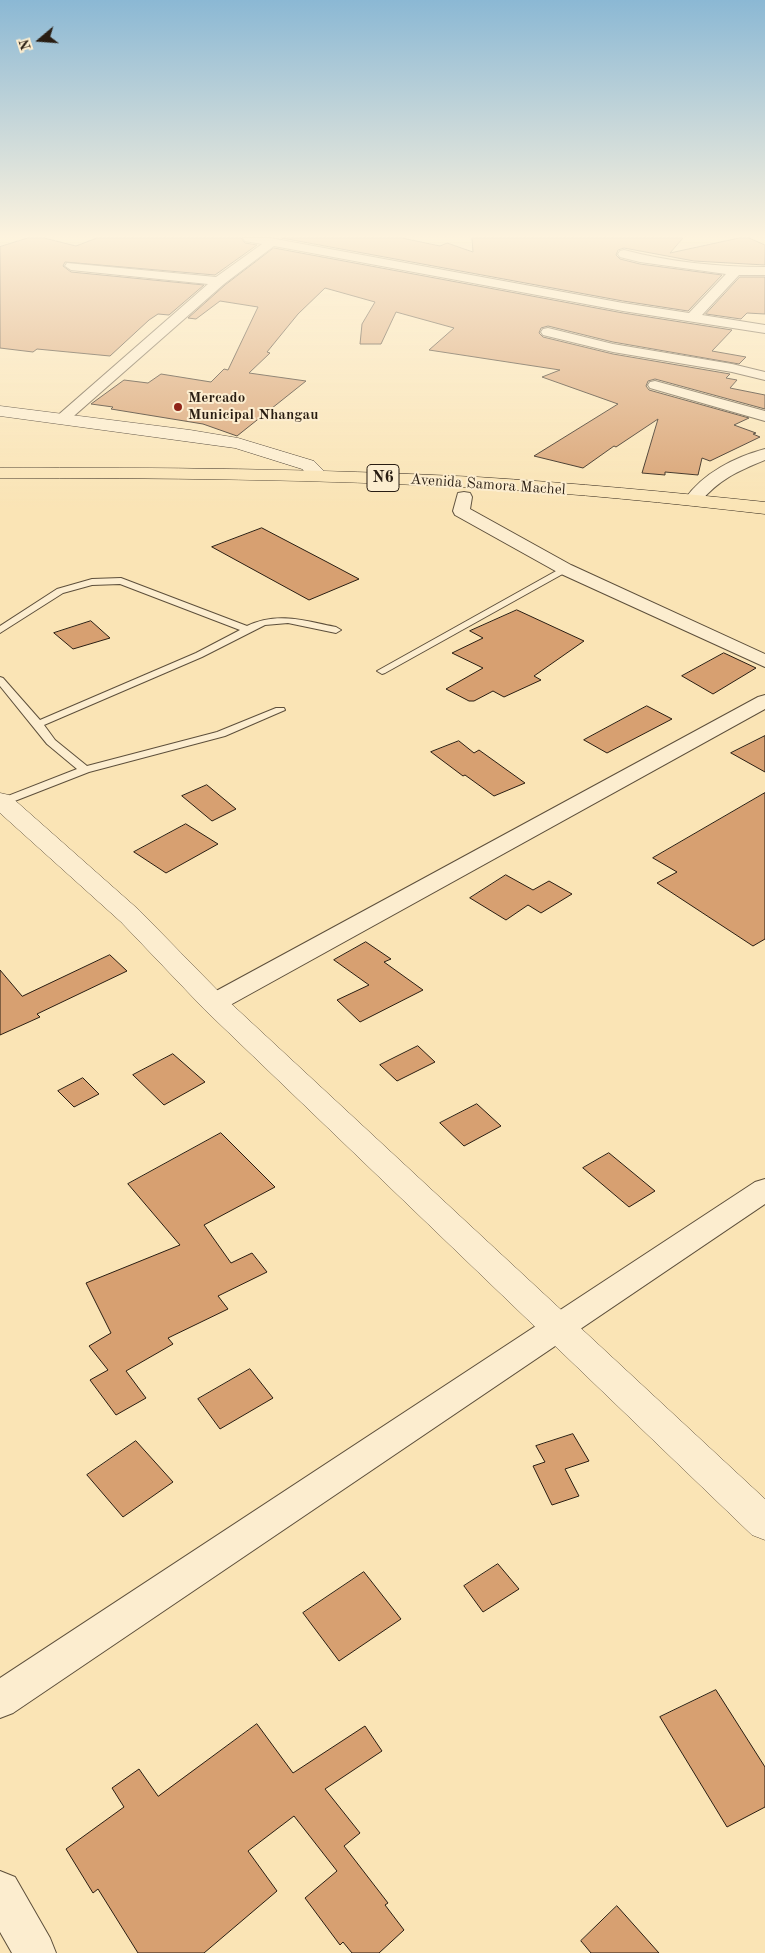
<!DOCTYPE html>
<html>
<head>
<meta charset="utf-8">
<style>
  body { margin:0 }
  #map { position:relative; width:765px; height:1953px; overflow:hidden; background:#fae4b5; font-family:"Old Standard TT",serif }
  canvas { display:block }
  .north { position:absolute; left:15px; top:15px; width:50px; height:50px; -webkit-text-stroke:4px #fcedcf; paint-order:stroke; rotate:252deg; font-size:14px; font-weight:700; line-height:20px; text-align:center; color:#291d12 }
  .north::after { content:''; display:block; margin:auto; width:18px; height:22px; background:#291d12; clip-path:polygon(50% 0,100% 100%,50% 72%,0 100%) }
</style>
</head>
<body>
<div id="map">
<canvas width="765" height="1953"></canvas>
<div class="north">N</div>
</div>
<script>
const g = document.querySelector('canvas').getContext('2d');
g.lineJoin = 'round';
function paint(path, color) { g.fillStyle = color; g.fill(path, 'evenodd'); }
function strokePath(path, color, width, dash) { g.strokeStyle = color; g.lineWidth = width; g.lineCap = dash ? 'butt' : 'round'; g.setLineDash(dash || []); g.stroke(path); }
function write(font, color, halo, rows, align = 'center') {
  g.font = font + ' "Old Standard TT",serif'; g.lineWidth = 4; g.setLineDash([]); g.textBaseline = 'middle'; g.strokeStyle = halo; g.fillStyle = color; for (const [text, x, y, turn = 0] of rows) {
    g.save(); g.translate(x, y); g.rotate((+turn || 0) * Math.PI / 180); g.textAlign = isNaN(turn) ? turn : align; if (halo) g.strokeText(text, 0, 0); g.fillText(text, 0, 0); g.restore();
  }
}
const building = new Path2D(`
  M28,238H44L76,246L97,238H241L245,243L257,245L215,275L65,262L63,266L71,272L204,285L169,315L158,314L149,320L110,356L37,349L33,352L0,348V247Z
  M282,238H402L440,246L447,243L473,252L472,238H683L670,253L739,238H749L765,245V265L694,261L624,248L618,250L616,255L620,259L640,264L722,275L688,311L623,301Z
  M274,248L623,313L732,330L712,351L746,357L739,364L613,342L548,326L541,328L539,333L543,337L613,354L730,374L726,378L737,380L730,388L765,395V409L655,379L648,381L646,386L649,390L749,418L734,425L756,433L753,434L760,437L710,461L702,458L698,475L665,472V475L642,473L658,419L616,447L614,446L583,468L534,456L618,404L542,377L560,370L429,350L454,328L396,312L381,344H360L362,324L375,302L325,288L298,314L267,352L270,353L249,373L306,381L237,436L203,424L111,409L113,407L91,404L124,380L148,383L161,374L211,382L224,369L228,370L258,307L220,301L196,319L188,318L225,285Z
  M740,277H765V314L747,313L741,319L706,314Z
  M262,528L327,562L359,579L309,600L212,547Z
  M517,610L584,641L534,676L541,680L504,697L493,691L474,701H469L446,689L483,668L452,653L483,638L470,631Z
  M91,621L110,638L73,649L54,633Z
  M724,653L756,668L713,694L682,676Z
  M647,706L672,719L607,753L584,740Z
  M765,736V772L731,753Z
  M459,741L474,753L479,750L525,783L494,796L465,775L463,776L431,752Z
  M207,785L236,809L212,821L182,796Z
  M765,793V939L753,946L657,883L677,872L653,858Z
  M186,824L218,844L166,873L134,852Z
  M506,875L533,890L549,881L572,894L541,913L528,905L506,920L470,898Z
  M366,942L391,959L384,962L423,990L360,1022L337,1000L369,985L334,960Z
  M110,955L127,971L37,1014L40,1017L0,1035V970L22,996Z
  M418,1046L435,1062L397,1081L380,1065Z
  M173,1054L205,1082L164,1105L133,1075Z
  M83,1078L99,1094L74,1107L58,1091Z
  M477,1104L501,1126L464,1146L440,1123Z
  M221,1133L275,1187L204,1225L231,1263L252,1253L267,1272L218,1296L228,1309L168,1338L173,1344L126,1371L146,1398L116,1415L90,1380L108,1370L89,1346L111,1333L86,1283L180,1245L128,1184Z
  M609,1153L655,1191L629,1207L583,1168Z
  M250,1369L273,1398L220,1429L198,1399Z
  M573,1434L589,1461L565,1469L579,1496L552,1505L533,1466L545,1462L536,1446Z
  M136,1441L173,1482L123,1517L87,1475Z
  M498,1564L519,1589L483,1612L464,1586Z
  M364,1572L401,1619L339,1661L303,1613Z
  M716,1690L765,1767V1807L727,1827L660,1717Z
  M257,1724L293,1773L365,1726L382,1751L325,1789L360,1833L344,1846L388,1903L385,1905L404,1930L379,1953H352L343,1942L340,1945L305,1898L337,1871L294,1816L248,1851L277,1891L204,1953H138L98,1889L93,1893L66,1849L124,1807L112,1788L139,1769L158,1796Z
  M617,1906L659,1953H591L581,1941Z`);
const service = new Path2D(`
  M565,566L569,569L568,571L385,673L382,674L377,671Z
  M121,578L247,626C277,611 306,621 336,627L341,630L336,633L288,623L265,625L202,657L44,725L55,740L87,766L217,732L276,708H284L285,710L225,736L89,772L7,804L0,805V799L77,769L47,744L0,686V677L3,678L40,720L196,653L240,630L120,584L92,585L63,593L0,633V626L57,589L92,579Z`);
const minor = new Path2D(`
  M243,238H270L623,303L689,313L726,274L640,262L620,257L618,254L620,251L624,250C670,262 718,267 765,267V275H739L702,315L765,325V333L623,311L274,246L224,284L67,422H57L54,419L57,416L208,284L71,270L65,266L67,263L216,277L262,244L245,241Z
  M548,328L613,344L732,364L765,372V380L732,372L613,352L543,335L541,332L543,329Z
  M655,381L765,411V421L650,388L648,385L650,382Z
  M765,449V460C736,472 720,479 699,503H687L685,499C703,473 735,457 765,449Z
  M464,492L470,493L472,497L470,509L571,565L765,654V667L559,573L455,515L453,511L458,493Z
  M765,695V709L223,1009L214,1011L205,1009L201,1003L205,997L758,697Z
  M765,1179V1204L13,1713L0,1718V1678L755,1182Z
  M0,1871L15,1877L50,1938L56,1953H12L0,1932Z`);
const tertiary = new Path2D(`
  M0,793L9,795L139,910L224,997L765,1499V1540L752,1535L204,1009L121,922L0,813Z`);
const secondary = new Path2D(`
  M0,406L190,430L238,438L314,461L329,476L326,480L320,481L314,480L302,469L235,448L0,416Z`);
const trunk = new Path2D(`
  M0,468C159,467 318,469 477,477C574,483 669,492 765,502V514C669,503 574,493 477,488C318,479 159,478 0,478Z`);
const markers = [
  [178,407,5,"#8f2418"]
];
const farPoinames = [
  ["Mercado",188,398],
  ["Municipal Nhangau",188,415]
];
const farStreetnames = [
  ["Avenida Samora Machel",488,485,4]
];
const shields = [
  [383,478,32]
];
const shieldNames = [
  ["N6",383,478]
];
paint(building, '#d7a071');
strokePath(building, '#291d12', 1);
strokePath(service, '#5d4f3b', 2);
strokePath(minor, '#5d4f3b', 2);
strokePath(tertiary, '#5d4f3b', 1);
strokePath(secondary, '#291d12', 1);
strokePath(trunk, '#291d12', 1);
paint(service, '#fcedcf');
paint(minor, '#fcedcf');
paint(tertiary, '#fcedcf');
paint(secondary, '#fcedcf');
paint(trunk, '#fae4b5');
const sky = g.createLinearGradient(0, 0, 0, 512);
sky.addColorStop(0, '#8bb8d4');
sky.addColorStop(0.46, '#fdf3de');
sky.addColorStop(1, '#fdf3de00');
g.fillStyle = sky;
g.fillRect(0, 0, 765, 512);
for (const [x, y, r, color] of markers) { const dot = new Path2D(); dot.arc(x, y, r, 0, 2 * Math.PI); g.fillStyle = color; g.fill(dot); strokePath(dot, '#fcedcf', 2); }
write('bold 15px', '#291d12', '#fcedcf', farPoinames, 'left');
write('15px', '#291d12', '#fcedcf', farStreetnames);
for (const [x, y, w] of shields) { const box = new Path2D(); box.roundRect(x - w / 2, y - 13.5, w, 27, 4); g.fillStyle = '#fcedcf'; g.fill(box); strokePath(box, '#291d12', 1); }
write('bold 16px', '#291d12', null, shieldNames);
</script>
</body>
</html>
